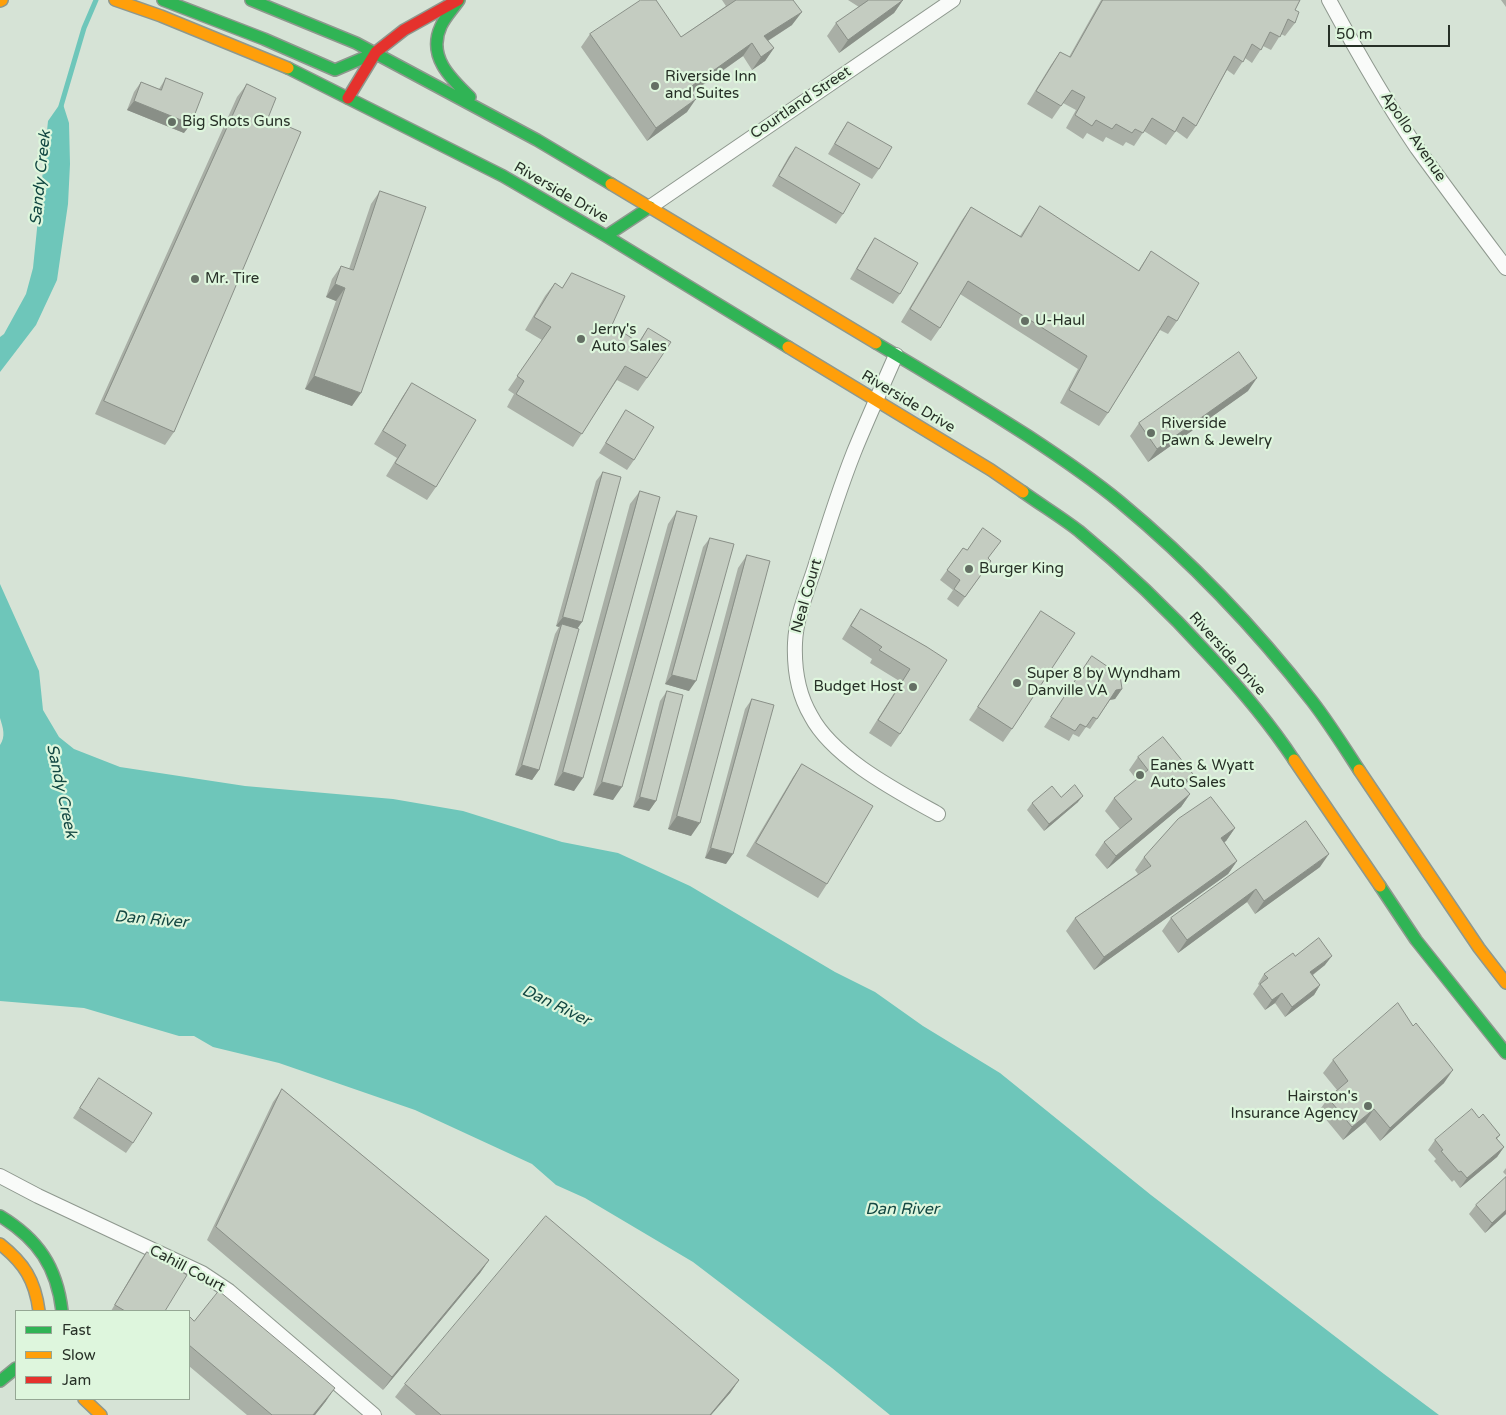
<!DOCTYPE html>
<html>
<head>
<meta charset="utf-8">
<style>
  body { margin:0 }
  #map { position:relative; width:1506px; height:1415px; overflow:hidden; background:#d6e3d6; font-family:"Varela Round",sans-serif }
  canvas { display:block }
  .legend { position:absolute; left:15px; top:1310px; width:175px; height:90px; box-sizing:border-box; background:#def6dd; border:1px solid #95a794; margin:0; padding:6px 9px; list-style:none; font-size:15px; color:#273027 }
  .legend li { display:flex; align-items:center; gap:10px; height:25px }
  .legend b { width:25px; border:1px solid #95a794 }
  .scale { position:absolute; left:1328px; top:25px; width:122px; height:22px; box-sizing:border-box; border:2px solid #273027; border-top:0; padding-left:6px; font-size:15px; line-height:18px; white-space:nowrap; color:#273027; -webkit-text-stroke:4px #def6dd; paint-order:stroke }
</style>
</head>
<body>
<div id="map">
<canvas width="1506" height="1415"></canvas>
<ul class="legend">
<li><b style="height:6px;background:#30b455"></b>Fast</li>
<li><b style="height:6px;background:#ff9f0a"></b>Slow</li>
<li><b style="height:6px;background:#e5322d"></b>Jam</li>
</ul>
<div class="scale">50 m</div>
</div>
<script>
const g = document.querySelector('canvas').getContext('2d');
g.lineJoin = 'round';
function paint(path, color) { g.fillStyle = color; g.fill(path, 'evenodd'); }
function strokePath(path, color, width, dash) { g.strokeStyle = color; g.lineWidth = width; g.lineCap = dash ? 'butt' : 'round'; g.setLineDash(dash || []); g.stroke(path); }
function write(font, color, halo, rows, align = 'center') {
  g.font = font + ' "Varela Round",sans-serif'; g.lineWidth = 4.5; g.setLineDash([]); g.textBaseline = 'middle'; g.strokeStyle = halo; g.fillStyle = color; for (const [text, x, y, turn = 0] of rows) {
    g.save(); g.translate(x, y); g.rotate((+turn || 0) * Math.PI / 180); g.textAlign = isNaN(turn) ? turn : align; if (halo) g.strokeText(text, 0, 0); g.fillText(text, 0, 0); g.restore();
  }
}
const water = new Path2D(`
  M62,101L69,123L70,164L68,204L57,280L36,325L0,372V337L4,334L26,294L33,268L48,121Z
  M0,584L39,671L43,710L59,737L74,749L120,767L245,786L393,799L463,811L562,842L618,853L690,886L835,972L875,992L923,1026L1000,1073L1151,1195L1384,1374L1439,1415H890L832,1368L693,1262L585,1198L556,1185L532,1164L415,1110L279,1063L213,1047L194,1036H179L84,1008L0,1001V745C6,736 3,728 0,718Z`);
const stream = new Path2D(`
  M61,106L84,28L96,0`);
const street = new Path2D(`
  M1329,0C1356,50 1385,101 1417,148C1446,188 1476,228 1506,268
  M650,207L953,0
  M896,355C882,387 867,420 854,452C839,490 827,528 815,567C807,592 796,617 795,643C794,668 798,694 811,716C833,758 897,791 938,814
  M0,1176L38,1196L202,1273L229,1291L374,1415`);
const fast = new Path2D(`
  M163,0L264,39L335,70L375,53
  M251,0L356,43L537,140L611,184
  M459,0C453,9 445,17 441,26C427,56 450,78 470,97
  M288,68L503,176L606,236L788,347
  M606,236L650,207
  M876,343C927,373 978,404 1028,436C1060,457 1091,478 1120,502C1191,561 1256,629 1312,701C1329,723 1344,747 1359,770
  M1023,492C1041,505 1061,517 1079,531C1125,569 1168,610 1208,654C1239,687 1269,722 1294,760
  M1380,886L1416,940L1506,1053
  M0,1216C38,1239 57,1267 62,1311
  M0,1381L16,1368`);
const slow = new Path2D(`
  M115,0L161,16L288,68
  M0,1L2,0
  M611,184L876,343
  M788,347L991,470L1023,492
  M1294,760L1380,886
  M1359,770L1479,948L1506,983
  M0,1244C24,1263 35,1280 39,1311
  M84,1399L101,1415`);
const jam = new Path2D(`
  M348,98L376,52L404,30L458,0`);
const wall = new Path2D(`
  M722,0H793L792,25L768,41L774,48L765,61L752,70L743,56L692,93L687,112L647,141L581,47L590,34L681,37L726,6Z
  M848,0H903L894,13L839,53L827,36L836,23L859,7Z
  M1101,0H1300L1295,10V23L1285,36L1281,34L1271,50L1263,46L1252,63L1245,58L1234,75L1227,70L1196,126L1187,139L1176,131L1166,145L1144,131L1134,146L1126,142L1123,146L1106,137L1103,142L1087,133L1083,139L1066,128L1076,110L1063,103L1052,119L1027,104L1051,65L1060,52L1069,57Z
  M1501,0H1506V7Z
  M166,78L184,133L127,110L134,92L141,82L159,89Z
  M247,84L268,118L174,432L165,445L95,414L237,97Z
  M848,122L879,169L872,179L828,154L841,132Z
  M796,147L843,214L836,224L772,186L789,156Z
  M380,191L352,406L305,389L336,301L326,297L332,279L341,266L349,269L371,204Z
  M1040,206L1138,271L1151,251L1177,321L1168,334L1160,330L1108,413L1099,426L1060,403L1078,369L960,294L940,328L931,341L901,322L962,220L971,207L1020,236Z
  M875,238L900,294L893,304L850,279L868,248Z
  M572,273L612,325L638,343L648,328L647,378L638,391L617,380L573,447L507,407L514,394L508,390L542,340L525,330L545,296L555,283L562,288Z
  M412,383L436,487L427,500L386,476L397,458L374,444L403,396Z
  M1248,391L1148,462L1130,436L1139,423Z
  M626,410L634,460L627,470L599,453Z
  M603,472L582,622L577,628L539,770L532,780L515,775L555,634L559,627L556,626L596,481Z
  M640,491L574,791L554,785L630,504Z
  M677,511L613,800L593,795L668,524Z
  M710,538L689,691L665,684L703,547Z
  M963,548L967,550L988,559L991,561L958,607L947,599L953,590L940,580Z
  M747,555L691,836L668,829L738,568Z
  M861,609L927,647L900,734L891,747L869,733L901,682L870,663L872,659L842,639L852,622Z
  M1041,611L1012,729L1003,742L969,720Z
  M1092,656L1122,689L1115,699L1110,700L1090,729L1086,727L1079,737L1073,734L1069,741L1044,727Z
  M667,691L656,801L649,811L633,807L660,701Z
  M752,699L726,864L705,858L745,709Z
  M1138,757L1184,787L1190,794L1181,807L1107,869L1095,855L1104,842L1120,829L1105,811L1114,798L1137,780L1129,770Z
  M802,764L827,884L818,898L746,856L793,777Z
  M1061,797L1078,802L1044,831L1027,810L1032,803Z
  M1235,828L1226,841L1224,842L1237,861L1228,874L1094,970L1066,931L1075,918L1138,874L1135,870L1144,857Z
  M1320,867L1255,914L1247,902L1178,953L1162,931L1171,918Z
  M1295,956L1325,965L1313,975L1320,985L1314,995L1285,1017L1275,1003L1265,1010L1253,994L1259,985L1258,984L1264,974Z
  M1333,1060L1444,1083L1380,1141L1365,1122L1343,1140L1319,1111L1328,1098L1337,1090L1323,1073Z
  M92,1088L133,1143L126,1153L73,1118Z
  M282,1089L489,1260L480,1273L383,1390L207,1240L273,1102Z
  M1479,1118L1500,1135L1497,1139L1504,1147L1497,1157L1460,1188L1454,1180L1452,1182L1434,1161L1436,1159L1428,1150L1435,1140Z
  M1506,1168V1175L1503,1172Z
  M1506,1177V1214L1485,1233L1469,1214L1476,1205Z
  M147,1252L165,1311H111L140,1261Z
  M189,1316L194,1321L326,1401L315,1415H247L189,1366Z
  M739,1380L730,1393L711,1415H416L395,1397L405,1384Z`);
const shadedWall = new Path2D(`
  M903,0L894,13L839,53L848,40Z
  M802,12L792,25L755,49L764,36Z
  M752,43L743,56L679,101L689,88Z
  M774,48L765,61L752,70L761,57Z
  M696,99L687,112L647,141L656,128Z
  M134,101L191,124L184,133L127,110Z
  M335,284L345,288L336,301L326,297Z
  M314,376L361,393L352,406L305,389Z
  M1257,378L1248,391L1148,462L1157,449Z
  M563,617L582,622L575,632L562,624L559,627L556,626Z
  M672,675L696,681L689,691L665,684Z
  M1122,689L1115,699L1109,700L1116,690Z
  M522,765L539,770L532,780L515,775Z
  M563,772L583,778L574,791L554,785Z
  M1193,774L1184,787L1181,784Z
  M602,782L622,787L613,800L593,795Z
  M1190,794L1181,807L1107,869L1116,856Z
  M1083,796L1078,802L1044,831L1049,824Z
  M640,797L656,801L649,811L633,807Z
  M677,816L700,823L691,836L668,829Z
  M1235,828L1226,841L1212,851L1221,838Z
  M711,848L733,854L726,864L705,858Z
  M1329,854L1320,867L1255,914L1264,901Z
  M1237,861L1228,874L1094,970L1104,957Z
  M1256,889L1247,902L1178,953L1187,940Z
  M1332,956L1325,965L1303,982L1310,972Z
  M1320,985L1314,995L1285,1017L1292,1007Z
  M1282,993L1275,1003L1265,1010L1272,1000Z
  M1453,1070L1444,1083L1380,1141L1390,1128Z
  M1374,1109L1365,1122L1343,1140L1352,1127Z
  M1504,1147L1497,1157L1460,1188L1467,1178Z
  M1506,1210V1214L1485,1233L1492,1223Z
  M489,1260L480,1273L383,1390L392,1377Z
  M739,1380L730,1393L711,1415H710Z
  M335,1388L326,1401L315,1415H313Z`);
const building = new Path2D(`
  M641,0H656L681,37L736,0H793L802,12L764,36L774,48L761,57L752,43L689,88L696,99L656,128L590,34Z
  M869,0H903L848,40L836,23Z
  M1103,0H1300L1295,10L1299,12L1295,23L1288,19L1280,37L1270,32L1261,50L1252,44L1243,62L1234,56L1196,126L1183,117L1175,132L1152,118L1143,133L1135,129L1132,133L1116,124L1112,129L1096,120L1092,126L1075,115L1085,97L1072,90L1061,106L1036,91L1060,52L1070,57Z
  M166,78L203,93L191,124L134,101L141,82L161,90Z
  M247,84L276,98L268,118L301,132L174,432L104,401Z
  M848,122L892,147L879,169L835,144Z
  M796,147L860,184L843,214L779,176Z
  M380,191L426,207L361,393L314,376L345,288L335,284L341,266L353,270Z
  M1040,206L1139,271L1151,251L1199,283L1177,321L1168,316L1108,413L1069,390L1087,356L968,281L940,328L910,309L971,207L1021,237Z
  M875,238L918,263L900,294L857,269Z
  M572,273L625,296L612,325L639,343L648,328L671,342L647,378L625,366L582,434L516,394L524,381L517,376L551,327L534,317L555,283L562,288Z
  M1239,352L1257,378L1157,449L1139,423Z
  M412,383L476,420L436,487L395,463L406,445L383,431Z
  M626,410L654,427L634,460L606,443Z
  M603,472L621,477L582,622L563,617Z
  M640,491L660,497L583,778L563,772Z
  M677,511L697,516L622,787L602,782Z
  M983,528L1001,541L988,558L991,561L965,597L954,589L960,580L947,570L963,548L967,550Z
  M710,538L734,544L696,681L672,675Z
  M747,555L770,561L700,823L677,816Z
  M861,609L927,647L947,660L900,734L878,720L910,669L879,650L882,647L851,626Z
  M1041,611L1075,633L1012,729L978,707Z
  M562,624L579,629L539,770L522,765Z
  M1092,656L1120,675L1122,689L1116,690L1097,719L1093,717L1086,727L1080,724L1075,731L1051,717Z
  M667,691L683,695L656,801L640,797Z
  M752,699L774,705L733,854L711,848Z
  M1163,737L1193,774L1181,784L1190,794L1116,856L1104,842L1132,819L1114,798L1148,770L1138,757Z
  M802,764L873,806L827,884L756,843Z
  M1075,785L1083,796L1049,824L1032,803L1052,786L1061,797Z
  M1211,797L1235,828L1221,838L1237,861L1104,957L1075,918L1151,866L1144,857L1178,819Z
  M1306,821L1329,854L1264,901L1256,889L1187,940L1171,918Z
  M1319,938L1332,956L1310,972L1320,985L1292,1007L1282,993L1272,1000L1260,984L1268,978L1264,974L1293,953L1295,956Z
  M1398,1003L1413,1026L1416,1023L1453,1070L1390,1128L1374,1109L1352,1127L1328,1098L1348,1081L1333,1060Z
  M99,1078L152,1113L133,1143L80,1108Z
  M282,1089L489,1260L392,1377L216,1227Z
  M1472,1109L1479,1118L1483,1114L1500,1135L1496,1138L1504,1147L1467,1178L1461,1171L1459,1172L1441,1151L1443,1150L1435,1140Z
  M1506,1177V1210L1492,1223L1476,1205Z
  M546,1216L739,1380L710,1415H441L405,1384Z
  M147,1252L187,1275L165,1311H125L115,1305Z
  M219,1291L335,1388L313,1415H272L189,1345V1316L194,1321Z`);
const markers = [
  [655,86,5,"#646f64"],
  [172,122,5,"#646f64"],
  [195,279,5,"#646f64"],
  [1025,321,5,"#646f64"],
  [581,339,5,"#646f64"],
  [1151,433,5,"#646f64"],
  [969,569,5,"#646f64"],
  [1017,683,5,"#646f64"],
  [913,687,5,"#646f64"],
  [1140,775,5,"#646f64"],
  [1368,1106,5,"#646f64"]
];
const poiNames = [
  ["Riverside Inn",665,77],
  ["and Suites",665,94],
  ["Big Shots Guns",182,122],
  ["Mr. Tire",205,279],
  ["U-Haul",1035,321],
  ["Jerry's",591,330],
  ["Auto Sales",591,347],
  ["Riverside",1161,424],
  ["Pawn & Jewelry",1161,441],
  ["Burger King",979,569],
  ["Super 8 by Wyndham",1027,674],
  ["Danville VA",1027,691],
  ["Budget Host",903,687,"right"],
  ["Eanes & Wyatt",1150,766],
  ["Auto Sales",1150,783],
  ["Hairston's",1358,1097,"right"],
  ["Insurance Agency",1358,1114,"right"]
];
const streetNames = [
  ["Courtland Street",801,103,-34],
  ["Apollo Avenue",1413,137,56],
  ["Riverside Drive",561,193,30],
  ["Riverside Drive",908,402,31],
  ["Neal Court",807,596,-74],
  ["Riverside Drive",1227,654,48],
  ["Cahill Court",187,1269,28]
];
const waterNames = [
  ["Sandy Creek",41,178,-84],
  ["Sandy Creek",61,791,78],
  ["Dan River",151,920,5],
  ["Dan River",556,1006,26],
  ["Dan River",902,1210]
];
paint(water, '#6ec6ba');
strokePath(stream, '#6ec6ba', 5);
strokePath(street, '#8e988e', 16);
strokePath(fast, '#8e988e', 14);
strokePath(slow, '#8e988e', 14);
strokePath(jam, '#8e988e', 14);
strokePath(street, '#f9fbf9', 14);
strokePath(fast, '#30b455', 11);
strokePath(slow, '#ff9f0a', 11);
strokePath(jam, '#e5322d', 11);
paint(wall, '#a9afa6');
paint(shadedWall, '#898f87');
paint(building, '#c4ccc1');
strokePath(building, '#898f87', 1);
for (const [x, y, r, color] of markers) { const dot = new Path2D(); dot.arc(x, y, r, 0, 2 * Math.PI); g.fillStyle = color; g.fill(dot); strokePath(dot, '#def6dd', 2); }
write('15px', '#273027', '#def6dd', poiNames, 'left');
write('15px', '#273027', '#def6dd', streetNames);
write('italic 16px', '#124742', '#def6dd', waterNames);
</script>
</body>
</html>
